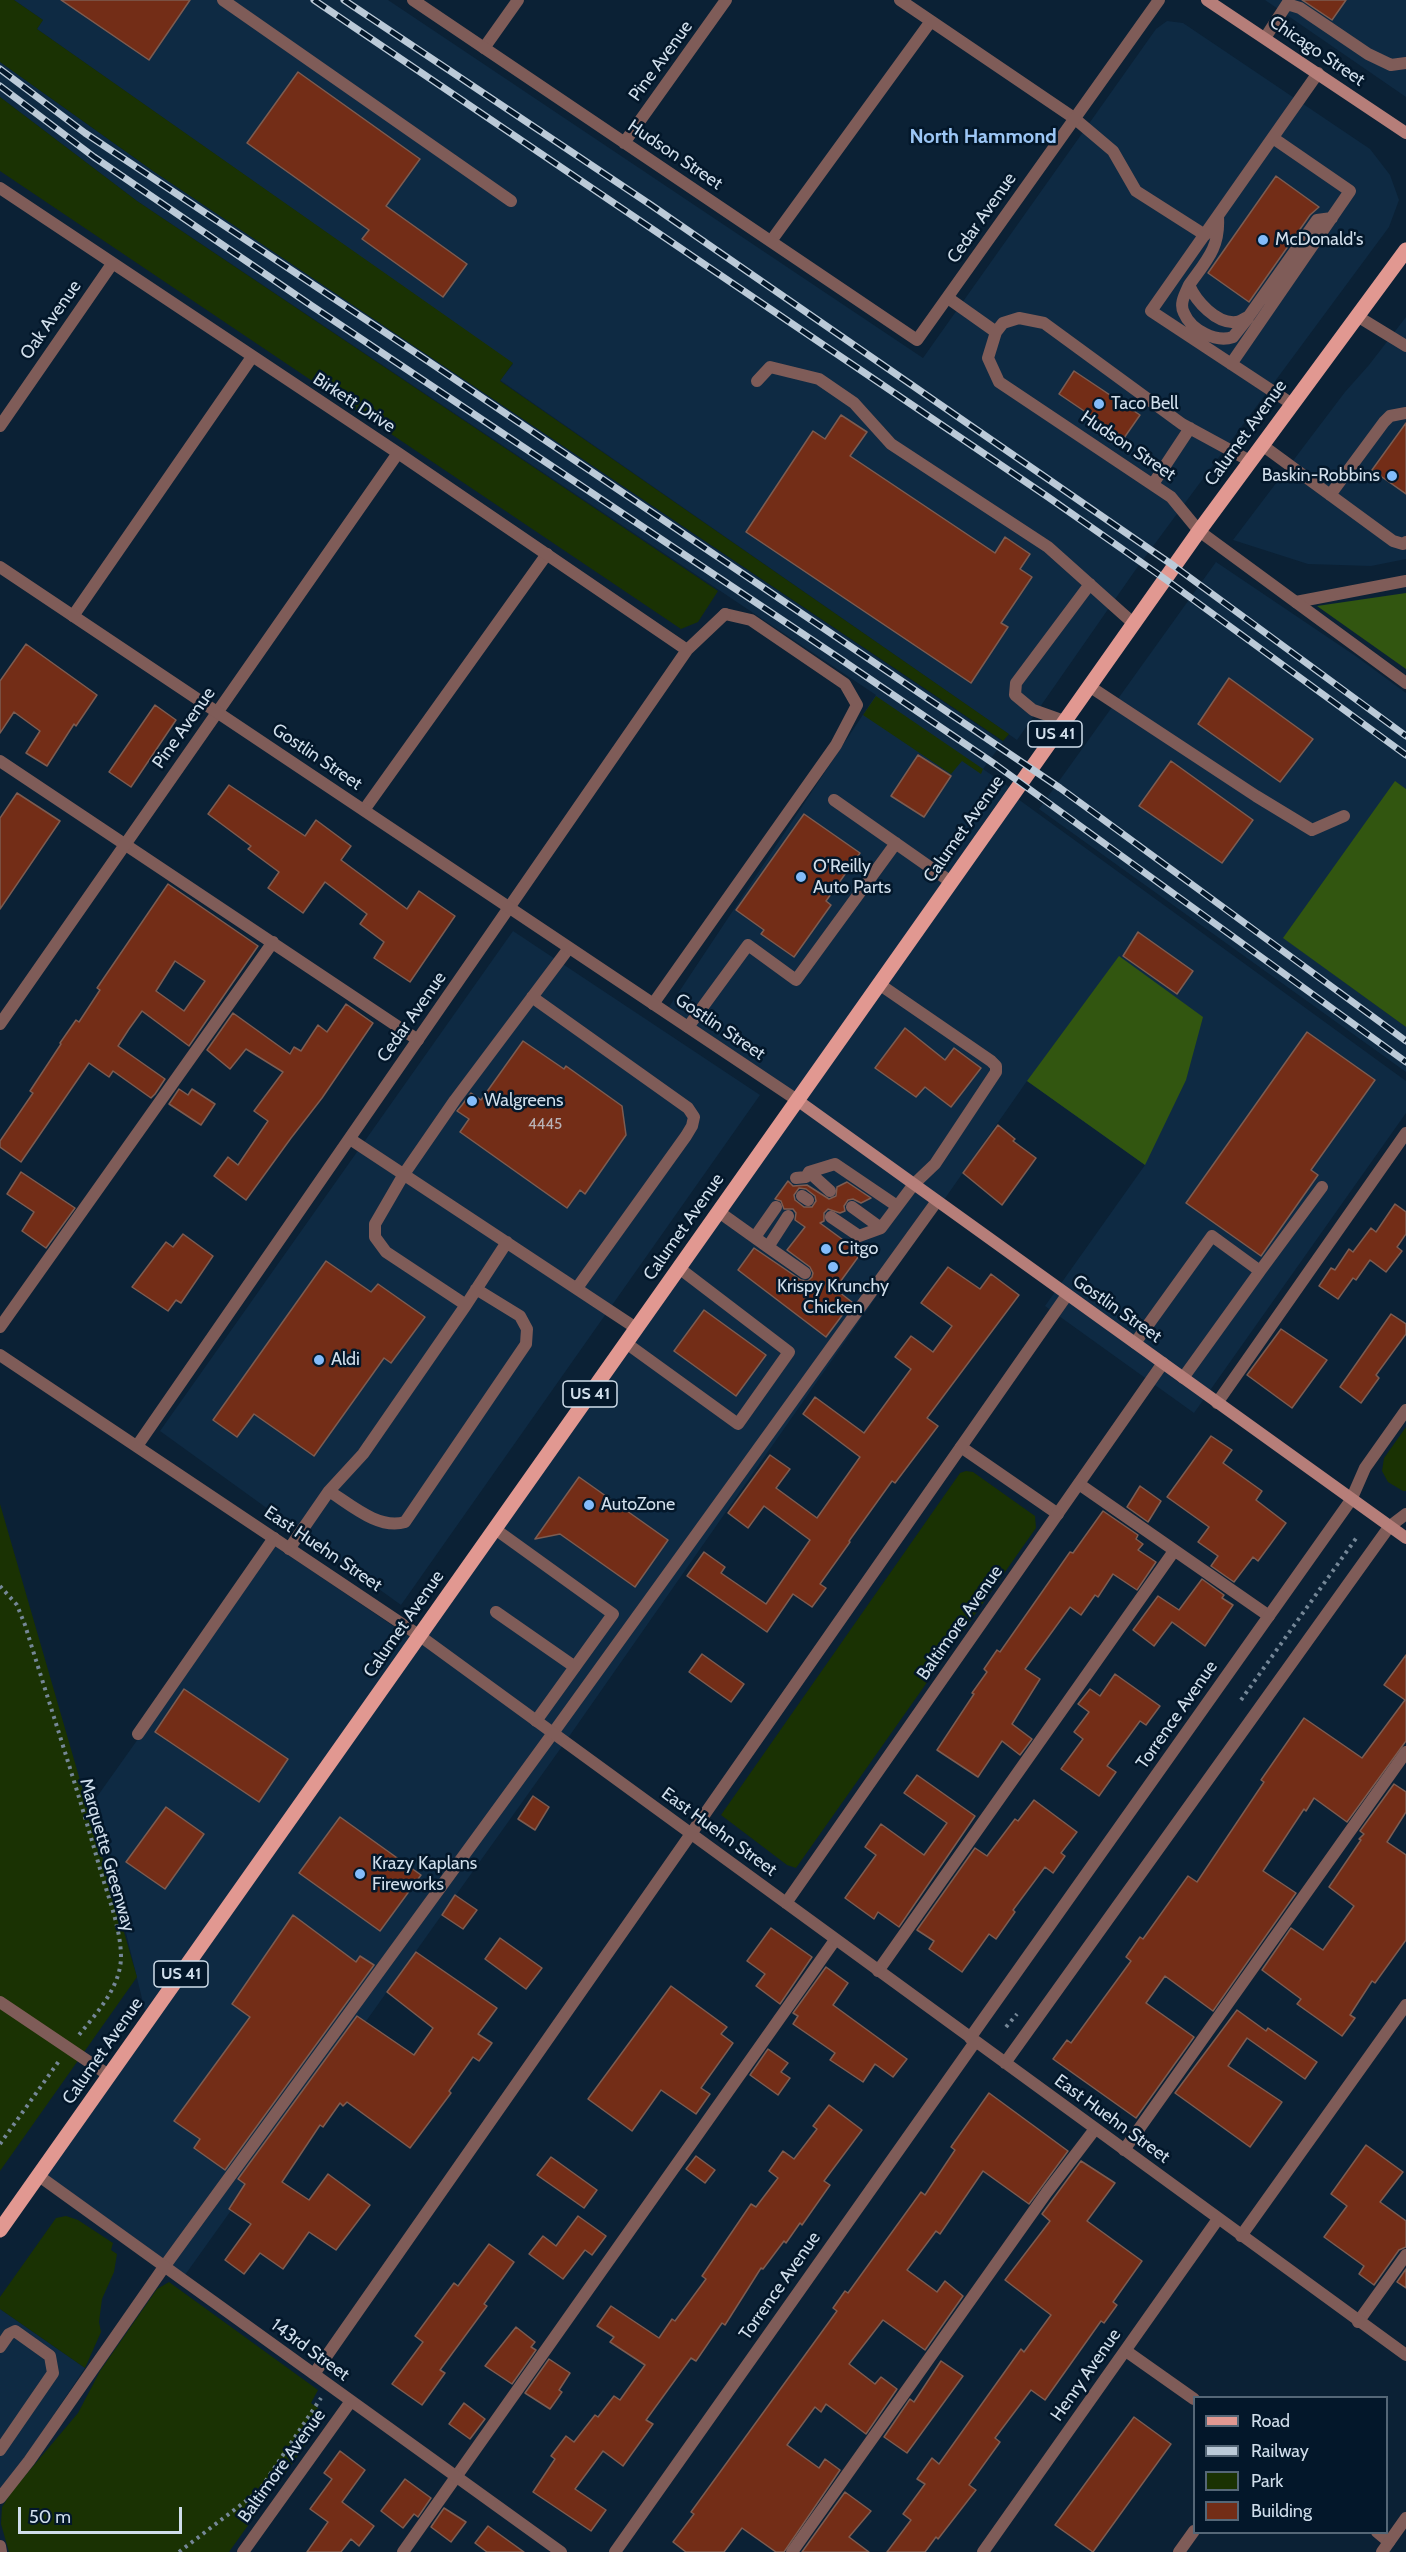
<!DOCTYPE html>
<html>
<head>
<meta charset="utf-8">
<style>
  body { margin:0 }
  #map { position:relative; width:1406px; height:2552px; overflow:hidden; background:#0b2135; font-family:Cabin,sans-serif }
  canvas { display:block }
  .legend { position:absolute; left:1193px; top:2396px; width:195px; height:138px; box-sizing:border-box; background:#03172a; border:2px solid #556777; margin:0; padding:8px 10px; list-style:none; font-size:18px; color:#d0deeb }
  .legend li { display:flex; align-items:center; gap:12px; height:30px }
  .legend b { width:30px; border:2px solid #556777 }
  .scale { position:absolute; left:18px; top:2507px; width:164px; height:27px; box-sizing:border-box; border:3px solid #d0deeb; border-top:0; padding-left:8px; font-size:18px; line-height:21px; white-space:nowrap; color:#d0deeb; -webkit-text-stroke:4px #03172a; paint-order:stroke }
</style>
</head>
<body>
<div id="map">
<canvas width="1406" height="2552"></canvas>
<ul class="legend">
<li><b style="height:8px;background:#e19891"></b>Road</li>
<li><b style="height:8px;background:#bbcad8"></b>Railway</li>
<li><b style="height:16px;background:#1a3203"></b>Park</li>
<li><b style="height:16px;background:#732d17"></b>Building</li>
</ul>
<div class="scale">50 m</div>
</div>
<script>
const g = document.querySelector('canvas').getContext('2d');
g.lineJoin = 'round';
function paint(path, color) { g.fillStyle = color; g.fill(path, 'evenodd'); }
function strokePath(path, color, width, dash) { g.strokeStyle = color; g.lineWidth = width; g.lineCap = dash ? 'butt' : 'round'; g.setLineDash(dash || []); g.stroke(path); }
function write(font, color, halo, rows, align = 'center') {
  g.font = font + ' Cabin,sans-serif'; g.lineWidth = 5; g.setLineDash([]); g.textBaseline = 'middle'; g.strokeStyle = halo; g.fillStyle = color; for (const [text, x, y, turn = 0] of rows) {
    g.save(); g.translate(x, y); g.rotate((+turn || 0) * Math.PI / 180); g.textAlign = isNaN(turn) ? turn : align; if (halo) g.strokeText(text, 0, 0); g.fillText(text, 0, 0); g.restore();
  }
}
const built = new Path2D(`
  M14,0H388L923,358L1156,29L1167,21L1183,23L1370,149L1390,175L1399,200L1389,227L1134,572L1017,740L500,380L513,364L37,29L43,20Z
  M1265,0H1406V97Z
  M0,62L153,171L1003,742L983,769L1009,787L795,1093L669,1007L876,695L137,201L0,97Z
  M1406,317V559L1371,566L1308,564L1233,540L1345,392L1369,365Z
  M1216,562L1357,657L1406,693V789L1396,782L1284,938L1406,1027V1072L1039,809Z
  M1018,799L1406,1081V1113L1194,1413L1045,1306L1145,1165L1027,1081L568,1738L185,2275L47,2175Z
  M513,931L760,1095L401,1605L160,1431Z
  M275,1546L411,1638L146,2015L94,1801Z
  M0,2309L85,2368L0,2495Z`);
const green = new Path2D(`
  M0,0H14L43,20L37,29L513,363L500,381L1009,734L1003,741L153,171L0,62Z
  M0,97L137,201L718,591L698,622L681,629L0,171Z
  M876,696L983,769L981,774L962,761L951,774L863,715Z
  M1406,1427V1491H1403L1388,1482L1382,1471L1384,1458Z
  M966,1471L973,1472L1035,1516L1036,1528L796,1868L787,1865L721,1815L960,1473Z
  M0,1504L137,1977L0,2171Z
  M66,2216L78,2220L113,2243L111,2250L117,2254L114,2272L102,2299L99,2322L101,2332L85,2368L0,2309V2297L56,2218Z
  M169,2282L318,2390L311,2403L327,2415L229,2552H9L1,2524L2,2507L13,2490L78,2413L100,2371L157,2289Z`);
const forest = new Path2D(`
  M1406,593V669L1317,606Z
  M1395,781L1406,789V1027L1283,938Z
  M1119,956L1203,1017L1186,1080L1145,1165L1027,1081Z`);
const building = new Path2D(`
  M61,0H190L149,60Z
  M1302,0H1346L1332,20Z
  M298,72L420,159L386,206L467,264L443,297L362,239L369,230L247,143Z
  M1276,176L1319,207L1310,215L1249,302L1208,273Z
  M1074,371L1140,415L1124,438L1059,394Z
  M841,415L867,432L850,456L995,553L1005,537L1030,554L1020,569L1032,577L1001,623L1008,627L971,683L746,532L813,431L825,439Z
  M1406,423V494L1372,470Z
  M26,644L97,695L76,726L74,724L47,766L26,753L40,731L14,712L0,733V681Z
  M1229,678L1313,739L1280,782L1198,724Z
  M155,705L176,720L131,787L109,772Z
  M918,755L951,776L924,817L891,796Z
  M1171,761L1253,820L1222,863L1139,806Z
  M229,785L305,836L316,820L351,846L341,860L407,909L419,891L455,916L410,982L374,958L384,942L360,924L367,914L325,882L303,913L268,888L279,872L248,849L251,846L208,814Z
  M17,793L60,821L0,909V818Z
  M804,814L860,853L826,901L831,905L794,957L761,934L764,930L736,910Z
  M168,884L258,946L189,1046L142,1011L129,1029L118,1046L165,1079L155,1094L151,1098L113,1071L109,1077L89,1063L21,1162L0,1147V1141L33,1093L30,1091L61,1044L60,1043L76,1020L79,1022L100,990L97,988ZM175,961L205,981L184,1011L156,991Z
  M1138,932L1193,971L1177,994L1123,956Z
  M346,1004L373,1023L322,1098L291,1138L246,1200L214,1176L228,1157L238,1165L268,1121L254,1111L283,1072L246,1049L230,1069L207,1050L233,1013L290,1054L294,1047L301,1051L318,1025L327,1032Z
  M905,1028L945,1060L954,1048L981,1068L951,1107L925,1087L916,1097L875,1068Z
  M1307,1032L1375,1080L1311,1170L1318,1175L1261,1256L1186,1203Z
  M523,1041L564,1069L566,1066L622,1106L626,1135L585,1194L580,1190L567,1208L460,1132L469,1119L457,1111L462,1105L471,1093L481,1100Z
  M179,1089L188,1095L192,1089L215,1104L201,1125L169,1104Z
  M998,1125L1015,1139L1013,1141L1036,1158L1002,1205L963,1173Z
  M21,1172L75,1208L46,1248L22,1231L34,1212L7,1194Z
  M788,1181L793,1186L807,1185L829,1199L836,1196L837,1187L847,1182L871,1198L861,1203L853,1199L848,1200L844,1206L845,1211L840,1213L828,1209L824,1213V1221L820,1223L861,1253L835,1289L852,1302L826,1337L738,1270L754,1248L801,1280L808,1281L812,1277L813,1273L810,1267L787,1250L805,1227L795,1220L796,1213L793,1209H784L781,1201L775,1199ZM799,1188L806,1189L815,1196L816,1201L812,1207H804L795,1200L794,1195Z
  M1395,1204L1406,1212V1234L1397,1247L1402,1251L1386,1272L1370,1260L1356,1280L1353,1278L1338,1299L1319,1286L1331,1268L1335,1270L1349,1249L1353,1252L1371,1228L1376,1232Z
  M183,1234L213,1256L181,1303L176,1300L168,1311L132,1287L166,1242L173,1247Z
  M326,1261L371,1292L378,1284L425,1317L391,1363L384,1358L314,1456L254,1414L237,1437L213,1420Z
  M948,1267L980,1289L991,1274L1019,1295L927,1418L938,1426L895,1483L892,1481L849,1541L850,1542L820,1584L826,1588L812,1607L793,1594L767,1632L687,1576L704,1552L725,1567L721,1573L766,1604L810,1540L764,1506L748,1528L728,1513L770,1455L790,1469L776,1488L817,1518L860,1457L803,1414L815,1397L864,1433L911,1369L895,1357L911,1336L933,1352L952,1326L921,1303Z
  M704,1310L766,1355L736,1396L674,1351Z
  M1391,1314L1406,1324V1334L1376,1375L1379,1378L1361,1403L1340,1387Z
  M1281,1329L1327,1360L1292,1408L1247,1375Z
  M1211,1436L1232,1450L1223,1463L1262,1491L1256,1500L1286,1523L1258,1561L1253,1557L1234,1582L1211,1566L1218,1556L1198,1542L1209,1527L1167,1497Z
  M579,1477L668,1540L635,1587L560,1534L535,1539Z
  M1140,1486L1161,1501L1148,1522L1127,1507Z
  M1103,1511L1138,1535L1136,1539L1143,1544L1138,1550L1156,1562L1137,1590L1113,1574L1098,1597L1095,1595L1081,1615L1070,1607L1025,1669L1040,1679L1012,1724L1032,1739L1020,1755L1002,1741L978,1777L937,1750L974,1694L972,1693L987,1672L984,1669L997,1650L1000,1652L1070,1552L1073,1553Z
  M1202,1579L1224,1595L1222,1598L1233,1605L1205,1646L1172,1622L1154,1646L1133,1630L1158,1596L1179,1610Z
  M702,1654L744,1684L731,1702L689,1672Z
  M1406,1655V1741L1347,1822L1314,1798L1306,1811L1304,1809L1263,1871L1296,1893L1213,2011L1165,1976L1146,2003L1194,2037L1136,2118L1053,2059L1067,2040L1071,2043L1131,1961L1126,1957L1140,1937L1143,1939L1188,1876L1197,1882L1264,1782L1261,1780L1304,1718L1362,1758L1405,1700L1384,1685Z
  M1115,1674L1160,1706L1146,1725L1140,1721L1107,1766L1116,1772L1099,1796L1061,1769L1083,1739L1074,1732L1089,1712L1078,1704L1090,1689L1100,1696Z
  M184,1689L288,1759L259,1802L155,1732Z
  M917,1775L975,1816L899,1927L878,1912L874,1919L845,1898L876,1855L865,1847L881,1824L924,1855L947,1823L904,1793Z
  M1394,1784L1406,1792V1812L1387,1842L1406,1855V1940L1375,1983L1372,1981L1350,2015L1355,2018L1342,2036L1297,2004L1301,1999L1262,1970L1291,1928L1323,1950L1354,1906L1329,1887L1361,1840L1359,1839L1364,1834L1360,1831Z
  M533,1796L549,1807L535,1830L518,1819Z
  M1034,1800L1077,1832L1061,1853L1065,1856L1053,1873L1045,1867L1013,1910L1015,1912L996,1939L989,1934L962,1972L929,1949L934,1941L917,1930L975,1848L987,1856L1015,1819L1018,1821Z
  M166,1807L204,1834L165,1889L126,1862Z
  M340,1817L421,1875L380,1931L299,1873Z
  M455,1895L477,1910L463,1929L442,1915Z
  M293,1915L356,1962L360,1956L374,1965L225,2170L194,2148L200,2139L174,2121L250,2017L232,2004Z
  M771,1928L812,1957L780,2004L756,1986L765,1974L747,1961Z
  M500,1938L542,1968L526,1989L485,1959Z
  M416,1952L497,2008L478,2034L492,2043L479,2061L473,2057L449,2091L451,2093L410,2148L347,2102L343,2106L340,2103L323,2127L320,2125L282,2182L309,2200L328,2174L370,2205L336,2250L309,2232L283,2269L260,2253L244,2274L225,2260L251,2224L229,2209L245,2184L238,2179L357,2016L414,2055L433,2028L387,1992Z
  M826,1967L848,1983L833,2005L907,2059L893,2077L875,2064L863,2082L830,2060L835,2053L793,2024L798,2016L793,2013Z
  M671,1986L727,2027L721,2034L733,2043L701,2088L710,2094L696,2114L661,2090L632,2131L588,2099Z
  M1237,2010L1266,2031L1268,2028L1317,2062L1305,2079L1247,2038L1228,2066L1282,2102L1250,2147L1175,2093Z
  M768,2049L788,2063L781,2072L790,2078L778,2095L750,2075Z
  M989,2093L1068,2151L1029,2204L983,2171L940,2234L936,2231L907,2270L937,2292L945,2281L963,2296L925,2350L883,2320L849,2364L875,2384L881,2377L897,2389L866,2434L826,2404L821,2412L815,2407L787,2445L819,2468L825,2459L840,2470L784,2552H776L742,2528L724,2552H686L673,2542L694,2514L691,2512L837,2311L833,2308L845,2291L848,2293L921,2192L925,2195L955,2150L951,2147Z
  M829,2105L862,2130L824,2181L830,2185L802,2225L800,2223L786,2243L784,2241L763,2269L761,2268L725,2325L722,2323L696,2361L691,2358L646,2420L653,2424L623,2466L603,2451L575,2489L606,2510L591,2531L533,2492L555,2459L551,2456L566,2436L574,2442L595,2415L598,2417L614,2396L620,2400L645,2365L610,2342L614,2337L597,2326L611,2306L659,2338L672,2319L675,2321L706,2279L702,2276L751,2204L756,2207L778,2178L769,2171L783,2151L794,2159L817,2129L813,2126Z
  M1366,2145L1403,2172L1380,2202L1406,2221V2247L1399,2250L1374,2285L1359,2274L1364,2266L1324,2237L1347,2206L1331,2194Z
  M696,2156L715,2170L705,2183L686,2169Z
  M551,2157L597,2190L584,2208L537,2175Z
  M1081,2161L1115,2183L1087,2221L1142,2261L1113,2302L1117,2305L1104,2323L1101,2321L1045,2400L1031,2390L995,2438L1000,2442L969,2485L976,2490L938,2539L936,2537L925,2552H887L911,2520L903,2514L925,2484L917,2479L932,2458L939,2464L1021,2349L1024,2352L1051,2315L1005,2280L1050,2221L1042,2214Z
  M578,2216L606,2236L592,2255L585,2250L563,2279L529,2254L543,2236L556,2246Z
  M489,2244L514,2262L484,2304L487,2306L440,2370L445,2373L422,2405L392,2384L423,2342L415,2336L454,2283L458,2286Z
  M1406,2269V2288L1397,2282Z
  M516,2327L535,2342L531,2347L536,2350L512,2384L485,2366Z
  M549,2359L570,2373L559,2390L562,2392L550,2409L525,2393Z
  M941,2361L963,2376L907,2453L884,2437L910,2399L914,2402Z
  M464,2403L485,2419L470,2439L449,2424Z
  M1134,2417L1171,2444L1093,2552L1055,2525Z
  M340,2451L365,2470L342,2502L374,2526L359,2546L351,2539L341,2552H307L328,2522L310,2509L332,2479L324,2473Z
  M405,2479L431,2498L418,2517L414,2514L403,2528L381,2511Z
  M845,2492L871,2511L849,2537L869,2552H802Z
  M444,2508L466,2522L451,2542L431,2527Z
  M488,2526L524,2552H487L475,2543Z`);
const path = new Path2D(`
  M0,1586L17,1605L25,1625C50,1706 77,1787 100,1869C108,1897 121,1928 121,1958C120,1988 96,2014 78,2036
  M1241,1700L1357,1537
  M1006,2027L1017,2014
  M0,2144L59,2061
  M179,2552L259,2491L321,2398`);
const service = new Path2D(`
  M223,0L511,201
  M900,0L1074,118L1113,151L1136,191L1205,235
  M1265,38L1287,4L1300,8L1368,54L1391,65L1406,63
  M484,48L518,0
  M1218,217C1220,248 1206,261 1189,285C1196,301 1216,324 1236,322C1240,322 1245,318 1249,316L1317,220L1332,218
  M771,241L931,21
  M1189,285C1185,294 1179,304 1184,313C1191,330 1216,343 1233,337L1248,318
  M948,298L996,332
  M1357,316L1406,346
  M1231,364L1350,191L1273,138
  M757,381L770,367L819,379L854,403L891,444L1048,547L1133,623
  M1292,404L1151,311L1318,73
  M1262,445L1393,541L1403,544L1406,542
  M1153,484L1190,428
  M1330,495L1384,422L1390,416L1406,413
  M1199,531L1171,497L999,382L988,358L996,332L1003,323L1019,318L1044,323L1182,424L1250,461
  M1296,602L1406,581
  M73,616L252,357
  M1089,686L1256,796L1312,830L1344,816
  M1064,721L1033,710L1015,695L1016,683L1090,584
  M0,761L418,1040
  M834,800L951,882
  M364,810L547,554
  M532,997L688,1108L694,1117L692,1126L686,1136L577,1288
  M653,1004L836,745L857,705L845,684L751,620L725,614
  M688,1027L748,945L796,980L896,843
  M350,1139L636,1328
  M809,1172L830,1191
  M796,1178L806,1177L809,1172L835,1164L897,1206
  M802,1196L808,1200
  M852,1207L881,1228
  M719,1212L768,1247
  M788,1216L768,1247L805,1273
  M831,1217L859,1236L881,1228L914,1184L935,1164L996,1072V1066L991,1061L879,984
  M755,1237L776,1207
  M1260,1271L1322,1187
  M466,1305L386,1252L375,1237V1224L404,1174L455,1100L569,948
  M0,1327L273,942
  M626,1343L738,1424L789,1352L679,1268
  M1135,1343L1212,1236L1260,1271L1183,1378
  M1217,1403L1406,1133
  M961,1447L1058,1514
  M1079,1484L1269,1616
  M329,1491C351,1505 379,1530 405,1522L526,1344L527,1329L520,1316L476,1289
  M495,1529L613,1614L536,1721
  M289,1549L329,1491L363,1454L466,1305L507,1242
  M496,1612L575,1667
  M138,1734L274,1538
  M878,1971L1174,1551
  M0,2002L110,2076
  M1124,2150L1406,1752
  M1358,2322L1406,2255
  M0,2347L9,2334L15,2331L50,2356L53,2373L0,2450
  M1126,2351L1194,2399
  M0,2498L29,2461L164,2267L553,1733L937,1201
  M1377,2532L1389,2542
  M0,2546L1,2552
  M403,2552L835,1940
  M792,2552L1047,2192L1095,2129
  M1179,2552L1194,2531`);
const minor = new Path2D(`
  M413,0L917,340L1159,0
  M624,143L726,0
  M0,188L398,453L687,650
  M0,426L112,264
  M1199,531L1406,683
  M0,1024L398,453
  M0,1355L420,1636L1406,2355
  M137,1446L687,650L725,614
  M786,1903L1163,1363
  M970,2038L1351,1500L1365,1468L1406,1410
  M1005,2063L1389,1527L1406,1514
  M39,2176L561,2552
  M1241,2236L1406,2005
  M314,2374L1067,1295
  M243,2552L351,2401
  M615,2552L975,2042
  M983,2552L1218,2219
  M1382,2552L1406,2518`);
const tertiary = new Path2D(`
  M0,567L797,1100`);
const secondary = new Path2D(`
  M1207,0L1406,133
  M797,1100L1406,1538`);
const primary = new Path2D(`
  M0,2230L1199,531L1406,250`);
const rail = new Path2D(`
  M314,0L1048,497L1165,579L1406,755
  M344,0L651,205L1174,566L1406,736
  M0,69L85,133L413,351L1060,788L1406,1041
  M0,86L94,157L312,306L836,656L996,765L1406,1062`);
const markers = [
  [1263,240,6,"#83bcfb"],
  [1099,404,6,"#83bcfb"],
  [1392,476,6,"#83bcfb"],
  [801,877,6,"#83bcfb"],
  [472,1101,6,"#83bcfb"],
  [826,1249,6,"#83bcfb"],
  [833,1267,6,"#83bcfb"],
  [319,1360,6,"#83bcfb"],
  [589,1505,6,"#83bcfb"],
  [360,1874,6,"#83bcfb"]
];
const numberNames = [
  ["4445",545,1125]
];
const shields = [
  [1055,734,54],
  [590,1394,54],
  [181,1974,54]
];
const shieldNames = [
  ["US 41",1055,734],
  ["US 41",590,1394],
  ["US 41",181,1974]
];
const streetNames = [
  ["Chicago Street",1317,51,34],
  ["Pine Avenue",661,61,-54],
  ["Hudson Street",675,155,34],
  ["Cedar Avenue",982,218,-55],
  ["Oak Avenue",51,320,-55],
  ["Birkett Drive",354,403,33],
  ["Calumet Avenue",1246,433,-54],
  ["Hudson Street",1128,446,34],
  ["Pine Avenue",184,728,-55],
  ["Gostlin Street",317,757,34],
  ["Calumet Avenue",964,829,-55],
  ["Cedar Avenue",412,1017,-55],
  ["Gostlin Street",720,1027,34],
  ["Calumet Avenue",684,1227,-55],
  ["Gostlin Street",1117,1309,35],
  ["East Huehn Street",323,1549,34],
  ["Baltimore Avenue",960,1623,-55],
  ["Calumet Avenue",404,1624,-55],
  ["Torrence Avenue",1177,1715,-55],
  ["East Huehn Street",719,1832,36],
  ["Marquette Greenway",107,1855,74],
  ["Calumet Avenue",103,2051,-55],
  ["East Huehn Street",1112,2119,36],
  ["Torrence Avenue",780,2286,-55],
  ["143rd Street",310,2350,36],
  ["Henry Avenue",1086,2375,-55],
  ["Baltimore Avenue",282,2466,-54]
];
const poiNames = [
  ["McDonald's",1275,240],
  ["Taco Bell",1111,404],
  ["Baskin-Robbins",1380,476,"right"],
  ["O'Reilly",813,867],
  ["Auto Parts",813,888],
  ["Walgreens",484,1101],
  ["Citgo",838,1249],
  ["Krispy Krunchy",833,1287,"center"],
  ["Chicken",833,1308,"center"],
  ["Aldi",331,1360],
  ["AutoZone",601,1505],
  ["Krazy Kaplans",372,1864],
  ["Fireworks",372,1885]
];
const neighbourhoodNames = [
  ["North Hammond",983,137]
];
paint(built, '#0e2a43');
paint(green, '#1a3203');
paint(forest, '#325610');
paint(building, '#732d17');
strokePath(building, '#7d5c51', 1.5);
strokePath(path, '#758797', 4, [3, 4.5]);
strokePath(service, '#7f5c58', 12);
strokePath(minor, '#7f5c58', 12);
strokePath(tertiary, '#7f5c58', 12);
strokePath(secondary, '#b67e79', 12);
strokePath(primary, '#e19891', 15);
strokePath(rail, '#bbcad8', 7);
strokePath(rail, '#03172a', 4.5, [14]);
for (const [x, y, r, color] of markers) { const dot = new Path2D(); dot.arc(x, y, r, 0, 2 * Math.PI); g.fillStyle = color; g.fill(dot); strokePath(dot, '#03172a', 2); }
write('15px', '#b9b2b6', null, numberNames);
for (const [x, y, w] of shields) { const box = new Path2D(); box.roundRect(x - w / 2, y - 13, w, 26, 4.5); g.fillStyle = '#03172a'; g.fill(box); strokePath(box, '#d0deeb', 1.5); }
write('bold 16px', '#d0deeb', null, shieldNames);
write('18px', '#d0deeb', '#03172a', streetNames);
write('18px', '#d0deeb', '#03172a', poiNames, 'left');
write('bold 20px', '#9cc6f5', '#03172a', neighbourhoodNames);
</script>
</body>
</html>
